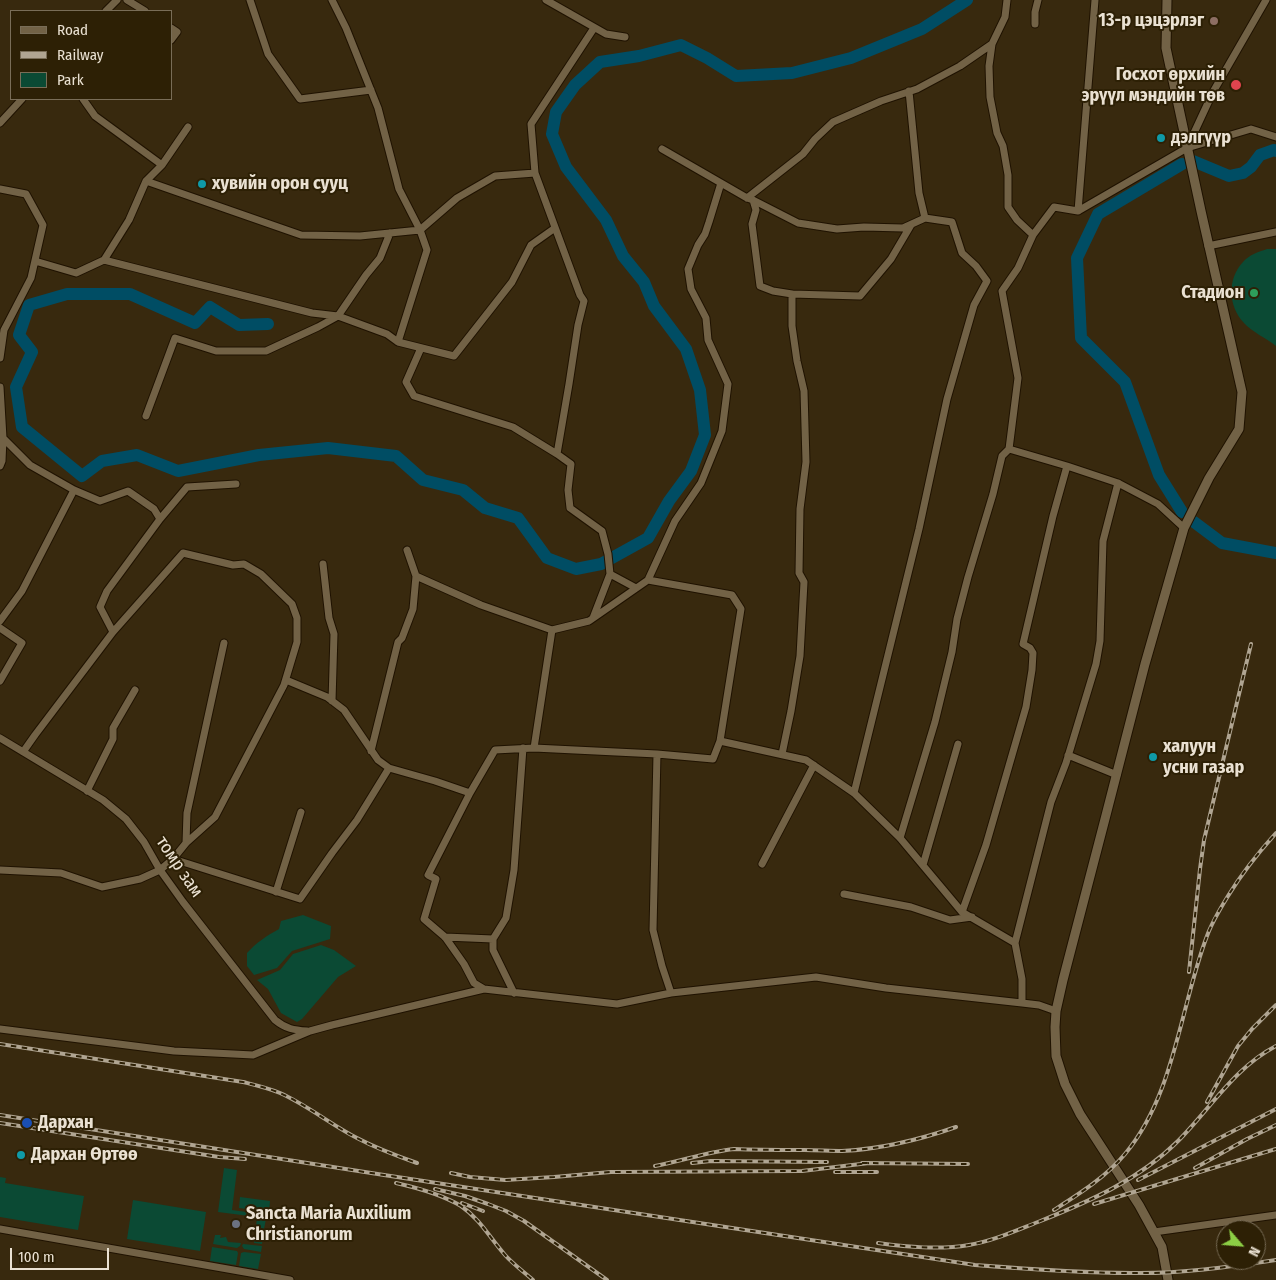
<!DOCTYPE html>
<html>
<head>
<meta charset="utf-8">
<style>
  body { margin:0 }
  #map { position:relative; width:1276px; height:1280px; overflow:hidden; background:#38290e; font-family:"Fira Sans Condensed",sans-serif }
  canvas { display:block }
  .legend { position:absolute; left:10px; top:10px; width:162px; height:90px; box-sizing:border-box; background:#2d2005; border:1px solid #796d57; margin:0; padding:6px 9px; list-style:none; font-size:15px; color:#eae1d2 }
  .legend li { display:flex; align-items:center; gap:10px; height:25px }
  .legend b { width:25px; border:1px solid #796d57 }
  .north { position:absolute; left:1216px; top:1220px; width:50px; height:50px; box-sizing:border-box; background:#2d2005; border:1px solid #796d57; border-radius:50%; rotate:117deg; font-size:14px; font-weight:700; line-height:20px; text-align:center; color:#eae1d2 }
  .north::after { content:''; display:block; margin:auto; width:18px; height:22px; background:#8cce45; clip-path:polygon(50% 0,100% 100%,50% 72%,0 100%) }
  .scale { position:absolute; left:10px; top:1248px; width:99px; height:22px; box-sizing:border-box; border:2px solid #eae1d2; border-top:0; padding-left:6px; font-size:15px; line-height:18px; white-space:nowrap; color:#eae1d2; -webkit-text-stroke:4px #2d2005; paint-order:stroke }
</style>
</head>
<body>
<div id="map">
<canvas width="1276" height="1280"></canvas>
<ul class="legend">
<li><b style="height:6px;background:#726246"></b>Road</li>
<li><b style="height:6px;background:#b0a592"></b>Railway</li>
<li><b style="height:14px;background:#0b4a34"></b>Park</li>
</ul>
<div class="north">N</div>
<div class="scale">100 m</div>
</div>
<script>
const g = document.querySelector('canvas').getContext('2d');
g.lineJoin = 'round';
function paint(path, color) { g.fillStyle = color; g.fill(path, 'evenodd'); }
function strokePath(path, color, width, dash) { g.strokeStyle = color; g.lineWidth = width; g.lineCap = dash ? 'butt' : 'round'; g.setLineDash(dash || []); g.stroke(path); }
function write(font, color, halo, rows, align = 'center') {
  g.font = font + ' "Fira Sans Condensed",sans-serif'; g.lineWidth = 4; g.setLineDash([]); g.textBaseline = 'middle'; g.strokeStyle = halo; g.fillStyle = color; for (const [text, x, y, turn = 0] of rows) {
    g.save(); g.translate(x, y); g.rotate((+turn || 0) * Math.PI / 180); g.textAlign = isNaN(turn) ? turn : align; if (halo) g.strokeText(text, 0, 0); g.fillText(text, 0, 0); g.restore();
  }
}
const green = new Path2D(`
  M1267,249H1276V346C1266,338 1252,332 1244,323C1228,306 1227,279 1243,262C1249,255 1258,252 1267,249Z
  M303,915L331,926L330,939L292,951L277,968L254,975L247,966V953C256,943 266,936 279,929L281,921Z
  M321,945L334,950L356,966L338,977L302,1019L297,1022L281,1013L268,989L257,980L280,970L293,954Z
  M224,1168L237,1170L232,1210L268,1215V1219H266L264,1229L258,1228L256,1227L257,1217L218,1212Z
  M0,1177L6,1178L5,1183L84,1196L78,1230L0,1217Z
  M240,1197L270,1201L269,1212L239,1208Z
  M133,1200L206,1212L200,1251L127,1239Z
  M258,1229L264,1230L262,1244L254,1243L256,1230Z
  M215,1235H221L220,1238L226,1237L228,1242L241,1243L240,1246L237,1248L213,1244Z
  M243,1244L262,1246L261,1252L244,1249L242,1246Z
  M212,1247L237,1251L238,1253L236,1265L210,1261Z
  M244,1252L261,1254L258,1269L239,1266L241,1253Z`);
const river = new Path2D(`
  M1193,161L1229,176L1243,173L1251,167L1260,155L1274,150L1276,151
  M1182,164L1098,214L1077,258L1081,338L1125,382L1159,475L1182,512
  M268,324L239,325L210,307L195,323L130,294H67L29,305L19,335L32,352L16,387L22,427L82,476L102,461L137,455L178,471L259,455L328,448L396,456L423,480L463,490L485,508L518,518L547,558L576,569L601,564L648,538L669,501L691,471L705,435L700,390L686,349L654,306L644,282L623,256L606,220L566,167L552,134L556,112L575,85L600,62L639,56L681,45L707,58L736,76L792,73L851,58L922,29L967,0
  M1194,522L1222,543L1276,553`);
const minor = new Path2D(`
  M127,0L145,11
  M250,0L268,54L300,99L371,90
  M332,0L346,28L378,108L399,189L420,230L457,198L495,176L535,173L531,124L594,28
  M546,0L606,34L625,37
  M106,11L117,0
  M1035,24V12L1038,0
  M171,28L177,32L171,40
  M909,91L919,193L925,218
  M83,99L95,116L162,165L146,181L301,235L360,236L420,230L427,250L398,342
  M0,123L22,99
  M1187,148L1213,92L1266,0
  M662,149L747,198L753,200L798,223L837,229L864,227L903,228L925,218L952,222L962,253L976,266L987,281L974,305L947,399L919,529L854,793
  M162,165L188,127
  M535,173L580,295L584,301L578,325L569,384L557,454L571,464L568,490L570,508L602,531L608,554L610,574L593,618
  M0,189L26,194L43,225L31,278L4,330L0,358
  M747,198L803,154L815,139L833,122L881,101L917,89L960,66L992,44
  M753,200L756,210L752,224L760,286L773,291L792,294
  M1078,211L1095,0
  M1033,235L1054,207L1078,211L1187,148L1251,129L1276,137
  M1208,246L1276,232
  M104,260L312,313L338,316L366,275L380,258L390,233
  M35,261L76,273L104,260L129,220L146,181
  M421,348L406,382L414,396L513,427L557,454
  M0,387L3,438L30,465L74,490L100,501L128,491L154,509L160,519L107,591L100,607L113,632
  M146,416L175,338L216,351H266L318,327L338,316L387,334L398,342L454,356L512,282L531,245L555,228
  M1009,449L1067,466L1118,483L1158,504L1184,528
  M0,466L2,461L3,438
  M160,519L187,487L236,484
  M407,550L416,576L481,605L552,630L534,748L495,750L470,793L428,875L436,879L424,919L445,937L464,964L474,983L484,989
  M323,564L329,618L334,634L332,701
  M610,574L636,588
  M648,580L675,521L701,483L722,431L728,384L708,340L706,318L691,289L688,269L698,245L705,234L709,222L721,183
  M0,621L22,591L74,490
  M0,628L22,643L0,681
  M552,630L589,621L648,580L732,595L741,609L720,741
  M286,680L327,697L344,710L378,760L389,768L435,781L470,793
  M0,738L103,800L126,819L144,842L160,870L183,902L275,1020C286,1029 294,1030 307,1031
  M534,748L657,754L713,759L720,741L806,760L854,793L900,838L962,912L1015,943L1022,979V1003
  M371,751L398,642L402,638L413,609L416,576
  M657,754L653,930L662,966L671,993
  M782,754L791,711L800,656L804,582L799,573L800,509L806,462L804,391L797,361L792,326V294L860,296L891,259L911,225
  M1068,755L1117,775
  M87,791L113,739V728L135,690
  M900,838L935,722L952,652L957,619L968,577L993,494L1002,456L1009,449L1018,378L1002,291L1018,268L1033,235L1017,220L1008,207V175L1003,146L997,133L990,97L989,66L992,44L1005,17L1007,0
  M186,843L187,813L224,643
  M173,859L300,899L332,853L357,820L389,768
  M762,864L814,765
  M923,865L958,744
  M0,870L61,873L102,887L140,879L160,870L173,859L186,843L215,817L284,685L297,642V618L292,604L261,574L244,564L233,565L183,553L113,632L35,735L23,752
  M276,892L301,812
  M844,894L911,907L950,920L972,917
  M962,912L986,845L1026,707L1032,670L1033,653L1030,648L1023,644L1053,516L1067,466
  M445,937L493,939V950L514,993
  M493,939L506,918L514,870L523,748
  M1015,943L1051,802L1066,763L1096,664L1100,641L1103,541L1118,483
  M0,1029L174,1051L253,1055L310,1031L332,1025L484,989L617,1004L671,993L816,977L886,988L1022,1003L1039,1005L1056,1011
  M0,1229L290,1280
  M1154,1232L1276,1215`);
const tertiary = new Path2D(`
  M1167,0L1166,48L1201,211L1242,392L1239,429L1209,478L1184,528L1145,664L1105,819L1063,980L1056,1011L1055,1027L1056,1056L1065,1084L1080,1114L1139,1205L1162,1247L1168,1280`);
const rail = new Path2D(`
  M1189,972L1200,869L1204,840L1251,644
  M0,1044L243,1082C255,1085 268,1088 280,1093C307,1105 330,1124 357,1138C376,1148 397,1156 417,1163
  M1207,1102L1238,1046L1252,1029L1276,1005
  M0,1115L384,1175L975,1265C1027,1269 1079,1273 1131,1273C1180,1274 1228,1267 1276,1260
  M0,1123L219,1157L245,1159
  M692,1163L711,1161L827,1162
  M862,1163L968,1164
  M655,1166C682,1161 707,1152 734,1149C757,1150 781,1150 804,1150C817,1150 830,1151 842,1151C881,1149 919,1140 956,1127
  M1195,1168L1247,1139L1276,1125
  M835,1172H877
  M451,1173L470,1177L505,1180L554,1177L611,1172L802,1171L869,1163
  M1138,1180L1276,1109
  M396,1183C418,1188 441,1194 461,1206C480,1219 490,1238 505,1255C513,1264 524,1272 533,1280
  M435,1189L465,1196L488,1204L506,1211L524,1221L607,1280
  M462,1203L483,1211
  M1094,1204L1276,1149
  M1054,1210C1079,1194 1106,1177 1125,1154C1175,1094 1180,1007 1207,936C1212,922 1220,909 1228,896C1242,873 1258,853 1276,833
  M878,1243C908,1247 939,1250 969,1245C993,1241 1015,1231 1038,1222C1088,1202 1139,1180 1178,1141C1210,1109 1235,1067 1276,1046`);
const markers = [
  [1214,21,5,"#8d6e63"],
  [1236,85,6,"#e0444e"],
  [1161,138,5,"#0f9aa8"],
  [202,184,5,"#0f9aa8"],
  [1254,293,5,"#2e9e5b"],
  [1153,757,5,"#0f9aa8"],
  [27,1123,6,"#1a4fb4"],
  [21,1155,5,"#0f9aa8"],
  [236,1224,5,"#6b7280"]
];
const poiNames = [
  ["13-р цэцэрлэг",1204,21,"right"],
  ["Госхот өрхийн",1225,75,"right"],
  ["эрүүл мэндийн төв",1225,96,"right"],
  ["дэлгүүр",1171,138],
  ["хувийн орон сууц",212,184],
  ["Стадион",1244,293,"right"],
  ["халуун",1163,747],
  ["усни газар",1163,768],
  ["Дархан",38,1123],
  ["Дархан Өртөө",31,1155],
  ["Sancta Maria Auxilium",246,1214],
  ["Christianorum",246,1235]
];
const streetNames = [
  ["томр зам",179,867,56]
];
paint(green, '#0b4a34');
strokePath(river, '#004d64', 12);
strokePath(minor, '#1f1200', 9);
strokePath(tertiary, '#1f1200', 11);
strokePath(minor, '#726246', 7);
strokePath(tertiary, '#726246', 9);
strokePath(rail, '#b0a592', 4);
strokePath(rail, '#2d2005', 2, [5.5]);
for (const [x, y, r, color] of markers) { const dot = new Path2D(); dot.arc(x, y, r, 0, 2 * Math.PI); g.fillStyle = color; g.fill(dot); strokePath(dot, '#2d2005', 2); }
write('bold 18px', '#eae1d2', '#2d2005', poiNames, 'left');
write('18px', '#eae1d2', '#2d2005', streetNames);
</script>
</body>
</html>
